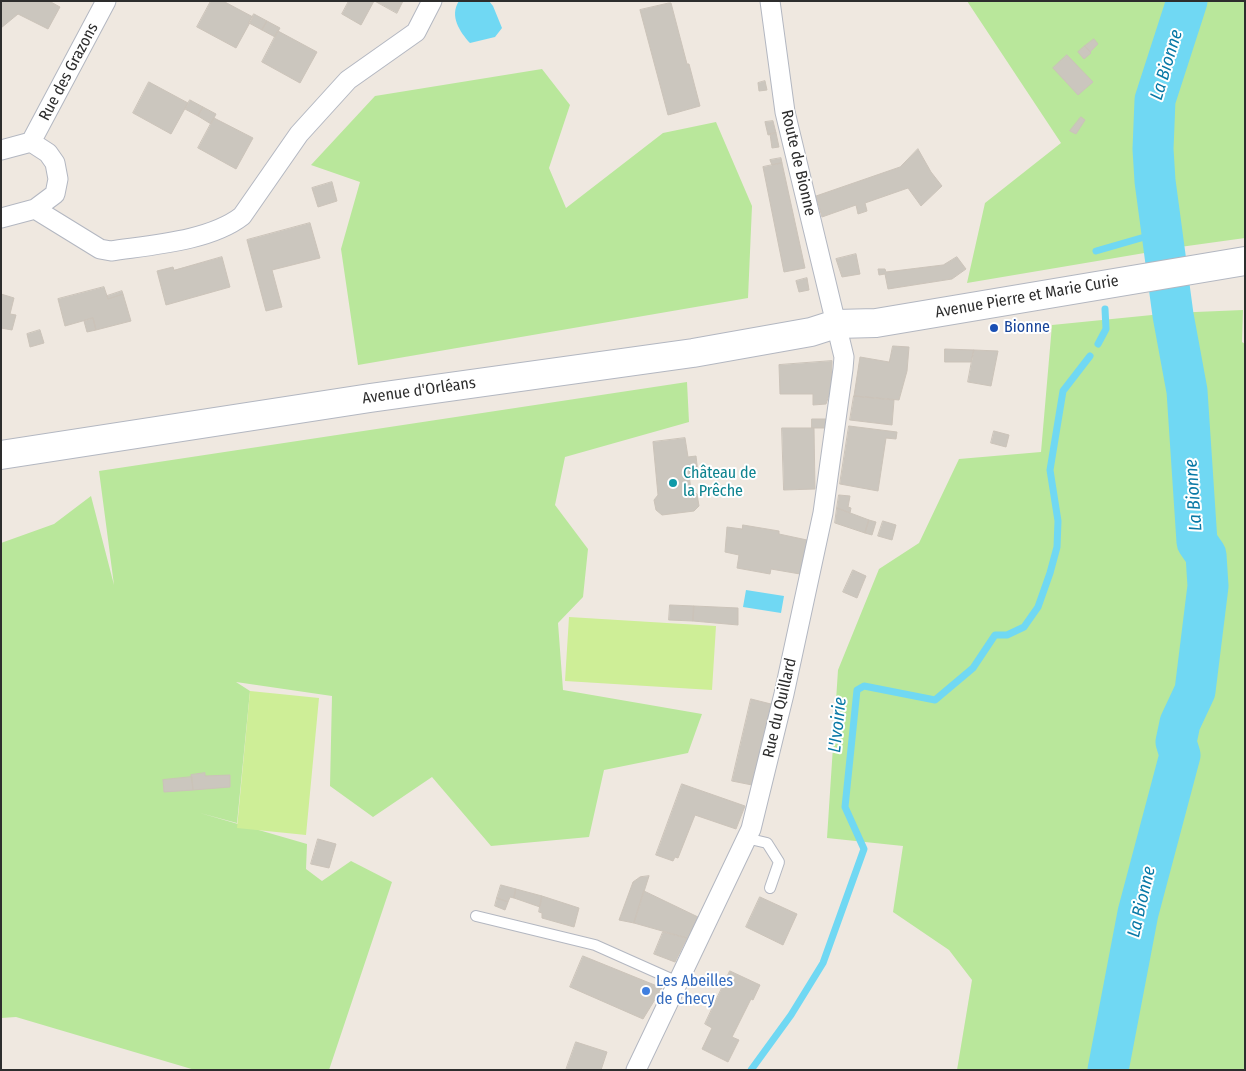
<!DOCTYPE html>
<html>
<head>
<meta charset="utf-8">
<style>
  body { margin:0 }
  #map { position:relative; width:1246px; height:1071px; overflow:hidden; background:#efe8e0; font-family:"Fira Sans Condensed",sans-serif }
  canvas { display:block }
  .frame { position:absolute; inset:0; border:2px solid #2d2d2d; pointer-events:none }
</style>
</head>
<body>
<div id="map">
<canvas width="1246" height="1071"></canvas>
<div class="frame"></div>
</div>
<script>
const g = document.querySelector('canvas').getContext('2d');
g.lineJoin = 'round';
function paint(path, color) { g.fillStyle = color; g.fill(path, 'evenodd'); }
function strokePath(path, color, width, dash) { g.strokeStyle = color; g.lineWidth = width; g.lineCap = dash ? 'butt' : 'round'; g.setLineDash(dash || []); g.stroke(path); }
function write(font, color, halo, rows, align = 'center') {
  g.font = font + ' "Fira Sans Condensed",sans-serif'; g.lineWidth = 4; g.setLineDash([]); g.textBaseline = 'middle'; g.strokeStyle = halo; g.fillStyle = color; for (const [text, x, y, turn = 0] of rows) {
    g.save(); g.translate(x, y); g.rotate((+turn || 0) * Math.PI / 180); g.textAlign = isNaN(turn) ? turn : align; if (halo) g.strokeText(text, 0, 0); g.fillText(text, 0, 0); g.restore();
  }
}
const green = new Path2D(`
  M967,1H1245V238L1180,247L967,283L985,203L1061,143Z
  M542,69L570,105L549,168L566,208L663,133L716,122L752,206L748,298L358,365L341,249L360,182L311,165L375,96Z
  M1243,310L1242,342L1245,344V1070H957L972,980L949,950L893,912L903,846L827,838L838,670L879,569L919,543L959,459L1041,452L1052,325L1172,313Z
  M687,382L689,422L565,457L555,505L588,549L583,597L558,623L563,690L702,714L688,753L604,770L589,837L491,846L432,777L373,817L330,786L332,696L236,682L250,691L237,823L200,813L307,844L306,869L322,881L351,861L392,882L329,1070H195L16,1017L1,1018V543L54,524L91,496L114,585L99,471Z`);
const pitch = new Path2D(`
  M569,617L716,626L712,690L565,681Z
  M250,691L319,698L306,835L237,828Z`);
const water = new Path2D(`
  M459,1H489L493,6L502,28L495,37L470,43C460,32 449,16 459,1Z
  M746,590L784,596L781,613L743,607Z`);
const stream = new Path2D(`
  M1096,251L1162,232
  M1098,344L1106,329L1105,309
  M751,1070L791,1015L823,963L864,849L845,807L857,690L864,686L935,700L973,668L995,635H1007L1024,627L1038,607L1050,573L1057,547L1058,521L1050,470L1063,391L1090,356`);
const river = new Path2D(`
  M1108,1070L1138,913L1180,755L1176,742L1180,723L1195,691L1208,586L1206,555L1197,542L1187,391L1173,315L1155,181L1153,149L1155,100L1187,1`);
const building = new Path2D(`
  M1,1H49L60,7L48,29L18,14L1,28Z
  M211,1H223L253,17L236,48L197,27Z
  M349,1H374L361,25L342,14Z
  M375,1H403L397,13Z
  M669,3H671L687,64H689L700,106L668,115L640,10Z
  M254,14L267,21L262,30L249,23Z
  M267,21L280,28L275,37L262,30Z
  M278,31L317,52L300,83L262,62Z
  M1094,39L1098,44L1090,52L1085,46Z
  M1085,46L1091,53L1084,59L1078,52Z
  M1067,55L1093,82L1078,95L1053,68Z
  M765,81L767,90L759,91L758,83Z
  M149,82L188,103L171,134L133,113Z
  M190,100L203,107L198,116L185,109Z
  M203,107L216,114L211,124L198,116Z
  M1081,117L1085,120L1076,134L1070,131Z
  M214,118L253,138L236,169L198,148Z
  M773,121L776,133L768,135L765,122Z
  M776,133L779,147L772,148L770,134Z
  M918,149L931,172L942,186L921,206L908,188L865,203L867,211L858,214L856,205L822,217L816,196L900,167Z
  M781,158L782,163L772,165L770,160Z
  M782,163L805,268L784,272L763,167Z
  M332,182L337,201L318,207L312,188Z
  M310,223L320,258L272,270L282,307L266,311L247,240Z
  M856,254L860,274L842,277L836,259Z
  M222,257L230,287L166,305L157,271L173,267L174,270Z
  M957,257L966,269L952,279L888,289L885,274L879,275L878,269H885L886,272L943,265Z
  M807,278L809,290L799,292L796,281Z
  M104,287L108,299L123,294L131,321L96,330L93,318L65,326L58,299Z
  M122,291L123,294L108,299L107,296Z
  M1,294L14,298L10,314L16,315L12,330L1,328Z
  M93,318L96,330L87,332L84,321Z
  M40,330L44,343L30,347L27,334Z
  M893,346L909,347L907,371L899,400L854,396L860,357L889,362Z
  M945,349L974,350L971,362H945Z
  M974,350L998,351L991,386L968,382Z
  M832,361L831,394L829,395L826,404L813,405V394H780L779,365Z
  M854,396L894,400L892,425L850,420Z
  M812,419H826L825,428H812Z
  M849,426L897,432L896,439L886,438L878,491L840,484Z
  M782,428H814L815,489L784,490Z
  M994,431L1009,435L1006,447L991,443Z
  M685,438L688,457L696,456L698,473L689,474L691,491L697,494L699,506L694,511L662,515L656,510L654,500L658,495L653,442Z
  M839,495L850,496L848,507L851,508L850,513L837,508Z
  M837,508L869,520L865,533L835,523Z
  M869,520L876,522L872,535L865,533Z
  M883,521L896,525L892,540L878,536Z
  M743,525L779,531V534L807,540L800,574L771,569L770,574L737,568L739,555L725,552L727,527L742,529Z
  M853,570L866,576L857,598L843,592Z
  M670,605L694,606L693,621L669,620Z
  M694,606L738,608V625L693,621Z
  M751,699L771,704L752,785L732,781Z
  M205,773V776L230,775V787L193,790L191,775Z
  M192,777L193,790L164,792L163,780Z
  M682,784L745,806L736,829L695,815L678,858L675,857L673,861L656,855Z
  M318,839L336,844L329,868L311,864Z
  M649,876L634,923L619,920L633,882L640,877Z
  M501,885L516,889L514,898L510,897L508,902L497,898Z
  M516,889L542,896L540,907L514,898Z
  M644,891L698,917L687,938L634,923Z
  M542,896L579,908L574,927L542,918V913L539,912Z
  M760,897L797,914L783,945L746,927Z
  M497,898L508,902L505,910L495,906Z
  M663,932L687,938L675,962L654,954Z
  M583,956L662,988L643,1019L570,987Z
  M730,971L760,985L753,1000L751,999L732,1037L739,1040L728,1062L702,1049L712,1028L705,1024Z
  M576,1042L607,1052L601,1070H566Z`);
const service = new Path2D(`
  M746,838L767,843L779,862L770,888
  M476,916L595,945L678,982`);
const minor = new Path2D(`
  M1,150L31,142L106,1
  M35,209L100,249L111,251C151,245 210,241 242,216L299,134L348,80L416,32L432,1
  M1,218L35,209L55,194L58,179L55,163L48,153L31,142
  M636,1070L751,829L784,694L823,513L843,369L844,357L785,112L770,1`);
const secondary = new Path2D(`
  M1,455L370,398L693,353L811,332L836,324L876,323L1245,261`);
const markers = [
  [994,328,5,"#1a4fb4"],
  [673,483,5,"#0f9aa8"],
  [646,991,5,"#3f7fe0"]
];
const streetNames = [
  ["Rue des Grazons",69,72,-62],
  ["Route de Bionne",798,163,77],
  ["Avenue Pierre et Marie Curie",1027,297,-10],
  ["Avenue d'Orléans",419,391,-8],
  ["Rue du Quillard",780,708,-77]
];
const transitNames = [
  ["Bionne",1004,328]
];
const cultureNames = [
  ["Château de",683,474],
  ["la Prêche",683,492]
];
const shopNames = [
  ["Les Abeilles",656,982],
  ["de Checy",656,1000]
];
const waterNames = [
  ["La Bionne",1167,65,-73],
  ["La Bionne",1194,495,-94],
  ["L'Ivoirie",838,725,-84],
  ["La Bionne",1142,902,-77]
];
paint(green, '#b9e79b');
paint(pitch, '#ceee97');
paint(water, '#70d8f3');
strokePath(stream, '#70d8f3', 7);
strokePath(river, '#70d8f3', 41);
paint(building, '#cbc6be');
strokePath(building, '#cbc3b9', 1);
strokePath(service, '#b3b7c1', 12);
strokePath(minor, '#b3b7c1', 21);
strokePath(secondary, '#b3b7c1', 30);
strokePath(service, '#fff', 10);
strokePath(minor, '#fff', 19);
strokePath(secondary, '#fff', 28);
for (const [x, y, r, color] of markers) { const dot = new Path2D(); dot.arc(x, y, r, 0, 2 * Math.PI); g.fillStyle = color; g.fill(dot); strokePath(dot, '#fff', 2); }
write('16px', '#2d2d2d', '#fff', streetNames);
write('16px', '#164399', '#fff', transitNames, 'left');
write('16px', '#0d838f', '#fff', cultureNames, 'left');
write('16px', '#366cbe', '#fff', shopNames, 'left');
write('italic 18px', '#0979a6', '#fff', waterNames);
</script>
</body>
</html>
